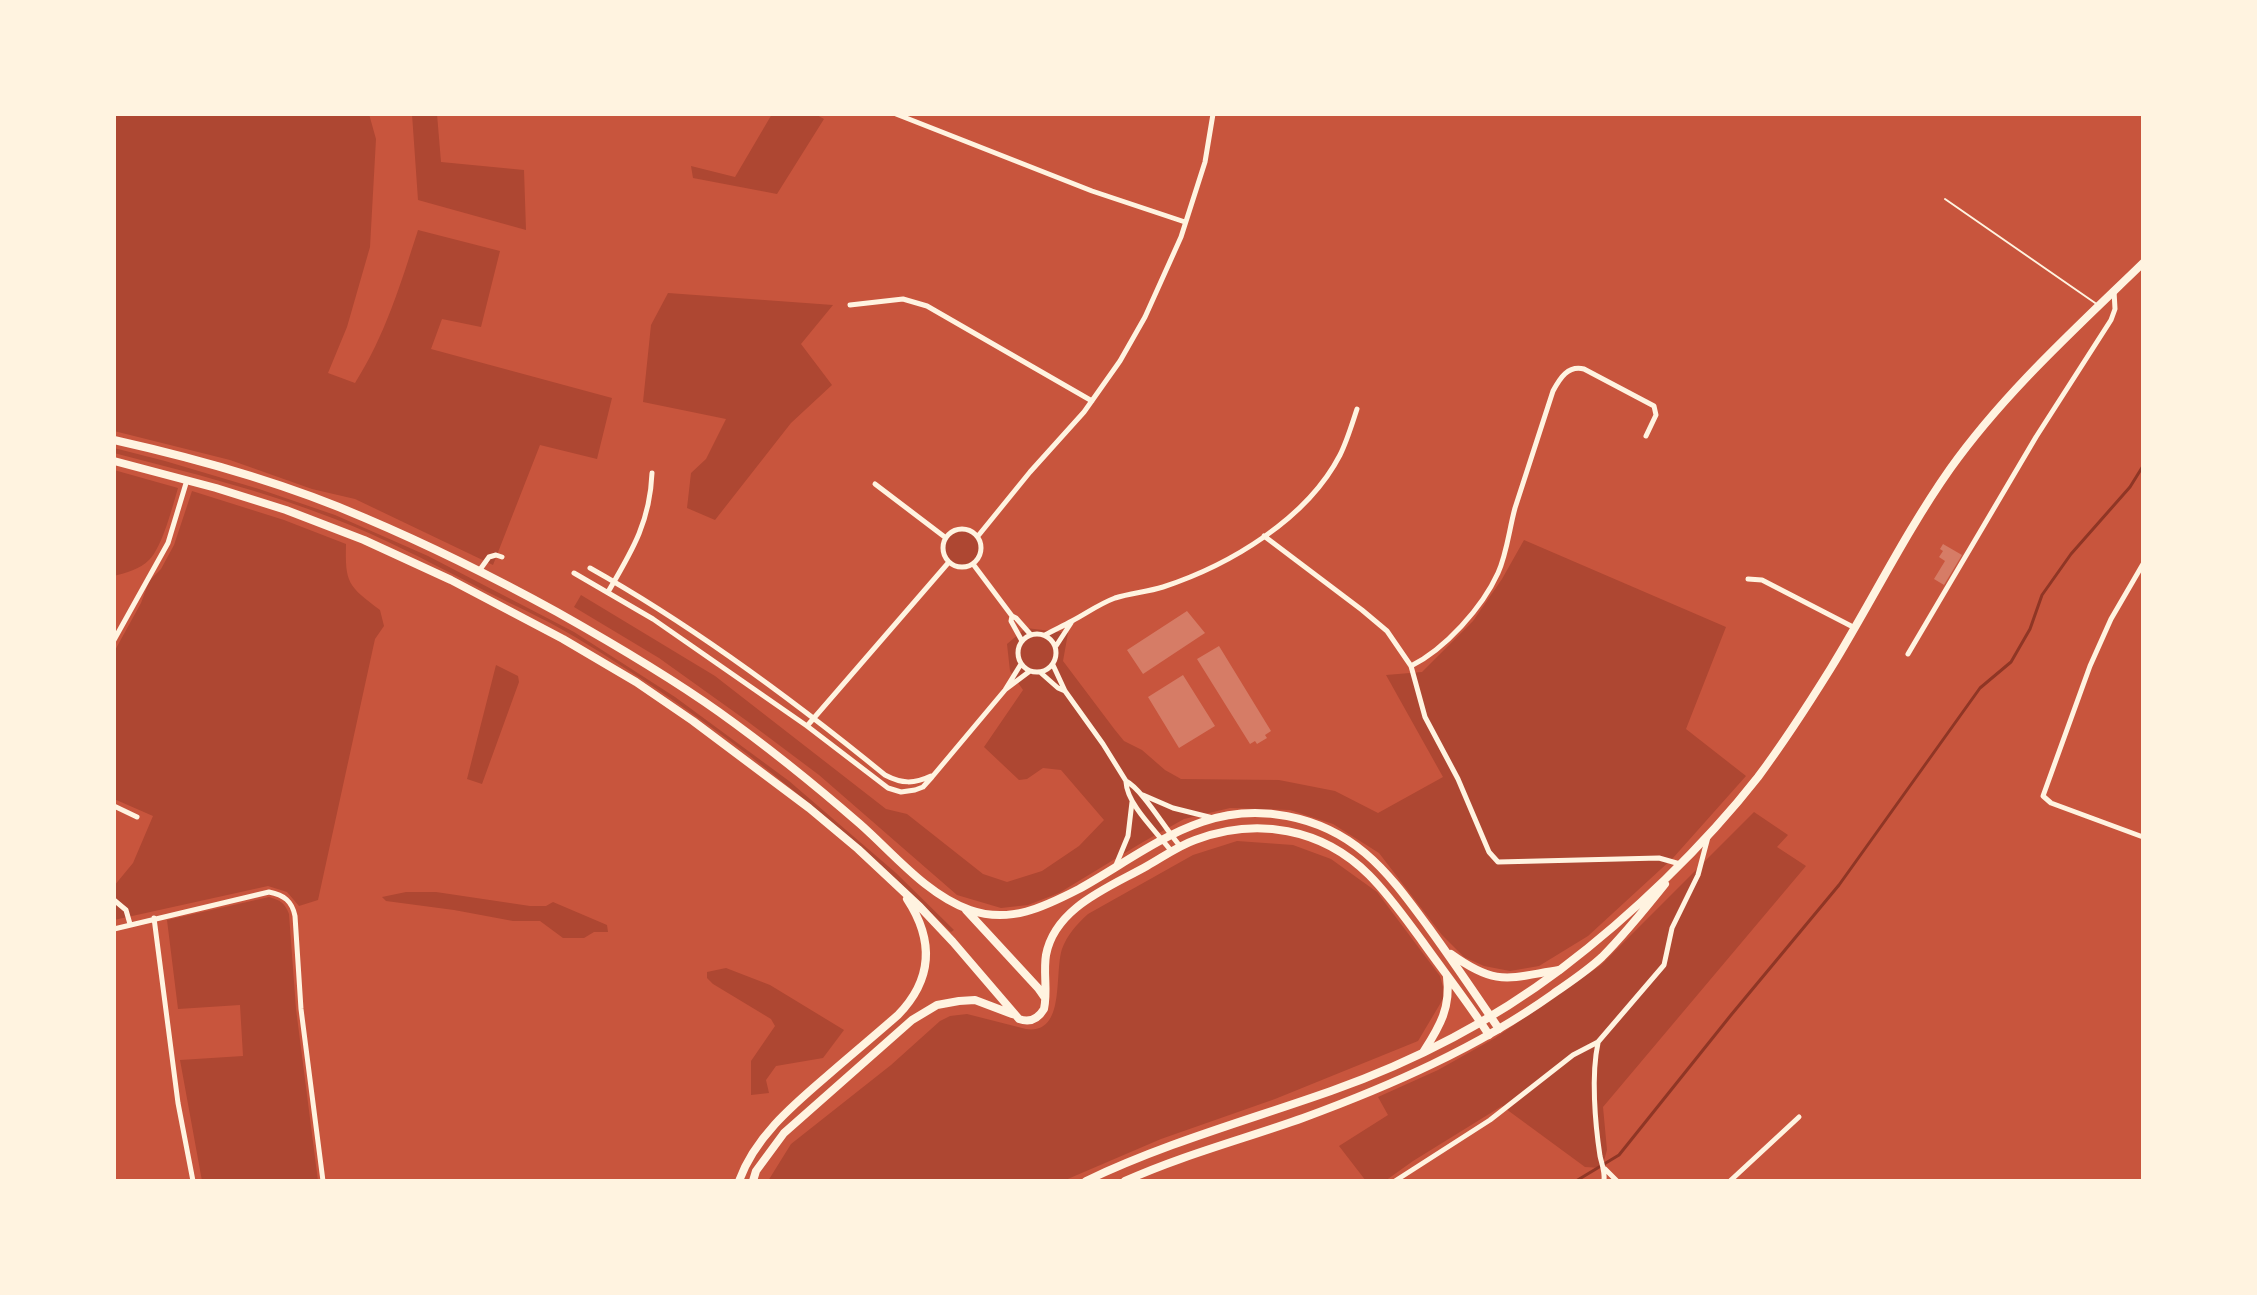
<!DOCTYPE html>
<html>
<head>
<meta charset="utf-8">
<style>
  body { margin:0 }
  #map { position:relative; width:2257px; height:1295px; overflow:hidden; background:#c8553d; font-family:Commissioner,sans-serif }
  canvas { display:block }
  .frame { position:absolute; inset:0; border:116px solid #fff3e0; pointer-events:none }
</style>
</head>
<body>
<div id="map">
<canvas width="2257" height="1295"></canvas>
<div class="frame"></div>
</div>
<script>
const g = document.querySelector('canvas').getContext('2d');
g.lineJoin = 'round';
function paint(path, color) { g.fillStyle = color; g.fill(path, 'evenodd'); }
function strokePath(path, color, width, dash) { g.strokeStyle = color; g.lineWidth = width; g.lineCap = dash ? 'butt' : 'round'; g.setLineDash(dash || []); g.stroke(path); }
const green = new Path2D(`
  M114,114H369L376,139L370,247L347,327L328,373L355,383C385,336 401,283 418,230L500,251L481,327L442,319L431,349L612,398L597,459L540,445L493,565L355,499L312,489L230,460L114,431Z
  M412,114H437L441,162L524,170L526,230L418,200Z
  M772,114H815L824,119L777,194L693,178L691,166L735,177Z
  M668,293L833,305L801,344L832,385L791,423L715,520L687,508L691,473L706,459L726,419L643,402L651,325Z
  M114,448L165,461L259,489L335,515L428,556L574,632L675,697L789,781L896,873L954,930L951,932C838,820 712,719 575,637C542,617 506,602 472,584C427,561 382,537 335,519C264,491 188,472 114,453Z
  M114,470L178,488C173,505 162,548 149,560C140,569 126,573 114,576Z
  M192,491L284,520L346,544C345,583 348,586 380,610L384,626L375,639L318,900L299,906L287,892L268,886L114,920V886L133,863L153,816L114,799V652L141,603L149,581L161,569L174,545Z
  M945 548a17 17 0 1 1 34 0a17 17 0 1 1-34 0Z
  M1524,540L1726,627L1686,729L1746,776L1673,858L1588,936L1539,966L1510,971L1484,966L1464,957L1442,935L1379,853L1333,824L1290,810L1230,808L1184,819L1143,842L1059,893L1028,905L1001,908L957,895L819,775L747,721L659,658L574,607L581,595L715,676L886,809L907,814L983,874L1007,882L1042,871L1079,846L1104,820L1061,770L1043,768L1027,779L1019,780L984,747L1023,690L1010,671L1007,644L1026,628L1068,633L1063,661L1115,730L1124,741L1142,750L1165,770L1181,779L1279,780L1335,791L1378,813L1443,777L1386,675L1422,672L1473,621L1502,579Z
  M496,665L518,676L519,682L482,784L467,779Z
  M1754,812L1788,835L1777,847L1806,866L1603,1107L1607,1150L1602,1168L1585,1167L1502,1106L1413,1161L1385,1181H1366L1339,1146L1388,1115L1378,1097L1438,1070L1495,1038L1601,965Z
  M1237,841L1293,845L1331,859L1377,892L1440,976L1443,987V999L1418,1041L1275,1099L1161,1139L1063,1181H768L791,1144L891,1065L940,1021L950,1016L967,1014L1026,1029C1066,1035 1054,974 1062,949C1067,935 1077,924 1088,914L1193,855Z
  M406,892H436L530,906H546L553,902L607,925L608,932H594L584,938H563L540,921H513L454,910L386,901L382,897Z
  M269,897C280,900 285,903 289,914L296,1009L318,1181H202L180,1060L243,1056L240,1005L178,1009L167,920Z
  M726,968L770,985L844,1030L823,1058L776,1066L766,1080L769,1093L751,1095V1061L775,1026L771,1019L713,984L707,978V972Z`);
const stream = new Path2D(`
  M1576,1181L1619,1155L1731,1015L1839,885L1980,688L2011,662L2030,629L2042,595L2071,554L2130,487L2143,466`);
const building = new Path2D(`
  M1943,544L1962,555L1944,585L1934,579L1945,561L1939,557L1943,551L1940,549Z
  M1187,611L1205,633L1143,674L1127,650Z
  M1219,646L1271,731L1265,735L1267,738L1257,744L1255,741L1250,744L1197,659Z
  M1183,675L1215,726L1179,748L1148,697Z`);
const service = new Path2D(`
  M1945,199L2098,305`);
const minor = new Path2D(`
  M896,114L1092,191L1185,222
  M850,305L903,299L927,306L1092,401
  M875,484L946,538
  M943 548a19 19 0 1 1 38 0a19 19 0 1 1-38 0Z
  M978,536L1030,472L1084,412L1120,361L1145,317L1181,237L1205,162L1213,114
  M1264,536L1362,610L1387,631L1411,666C1445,649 1482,608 1498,573C1507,553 1509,530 1515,508C1528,469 1540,430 1553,391C1560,378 1568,365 1584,369L1654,406L1656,415L1646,436
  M973,564L1012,616L1016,618L1031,635
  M2143,564L2111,619L2090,666L2043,796L2051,803L2143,837
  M590,568C695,627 792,699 885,775C902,784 914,784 931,776
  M479,571L489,557L496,555L502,557
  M574,573L653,619L807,726L888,788L901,792L915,790L923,787L932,777L1005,690L1021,664
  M1748,579L1762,580L1855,628
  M608,592C632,551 650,522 652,473
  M1012,616L1011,621L1022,641
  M1018 653a19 19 0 1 1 38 0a19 19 0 1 1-38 0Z
  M1045,635C1054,630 1063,626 1072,621C1087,613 1099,604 1115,598C1131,593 1147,592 1163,587C1230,565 1307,519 1340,455C1347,441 1352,424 1357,409
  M114,640L168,543L187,480
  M1056,646L1071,623
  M1908,654L2036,437L2111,320L2115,309L2114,291
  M1053,665L1065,691L1103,744L1126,781C1142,789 1166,830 1180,846
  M1411,666L1425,717L1458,779L1489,852L1498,862L1659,858L1680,864
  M1041,673L1058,688L1065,691
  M1006,689L1030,671
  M807,726L949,562
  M1126,782C1127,805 1158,833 1172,852
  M1143,795L1173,808L1213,818
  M114,806L137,817
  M1116,865L1128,836L1132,802
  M114,900L126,910L130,924
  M154,918L178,1103L193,1181
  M114,929L269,892C284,895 292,901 295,916L301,1009L323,1181
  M1598,1043C1591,1075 1595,1123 1600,1156C1602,1165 1605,1171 1604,1181
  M1605,1169L1617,1181
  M1395,1181L1490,1120L1573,1055L1598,1042L1664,965L1672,928L1698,875L1708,837
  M1730,1181L1799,1117`);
const primary = new Path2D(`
  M1086,1181C1165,1143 1249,1120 1331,1091C1413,1062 1492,1021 1561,969C1631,916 1704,846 1758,777C1784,742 1808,705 1831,668C1871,603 1905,533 1950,469C2004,393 2076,328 2143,263
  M1125,1181C1183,1155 1244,1139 1303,1118C1390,1086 1477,1048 1553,994C1570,982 1587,971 1602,957C1625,934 1645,909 1665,884`);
const trunk = new Path2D(`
  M114,440C199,459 285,483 365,518C431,546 495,578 557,612C612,643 667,675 719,712C768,747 815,785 860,824C894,854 927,895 970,910C1010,924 1044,907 1079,889C1119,867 1158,837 1202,822C1257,803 1320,815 1365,853C1390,874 1409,901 1429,928C1453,961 1476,995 1499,1029
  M114,461L216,488L286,510L364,540L451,580L563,639L636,682L693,721L809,808L858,849L920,907L953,942L1019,1019C1030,1023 1038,1019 1044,1009C1048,991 1043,973 1046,955C1055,907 1110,887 1147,866C1163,857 1178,846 1195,840C1257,817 1322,828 1369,875C1389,895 1405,918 1422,941C1444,972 1468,1002 1489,1035
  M966,910L1038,988L1045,998
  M1451,954C1497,987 1508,978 1559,970
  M1424,1051C1440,1026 1451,1007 1447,977
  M739,1181C755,1137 792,1106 827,1076C850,1056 874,1036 898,1015C933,979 934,940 907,899
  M753,1181L756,1171L784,1133L912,1020L937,1005L959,1001L975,1000L1012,1014`);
paint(green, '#ae4732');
strokePath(stream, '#8f3625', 3);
paint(building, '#d67c66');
strokePath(service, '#fff3e0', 2);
strokePath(minor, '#fff3e0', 5);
strokePath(primary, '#fff3e0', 8);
strokePath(trunk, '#fff3e0', 8);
</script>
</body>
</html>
